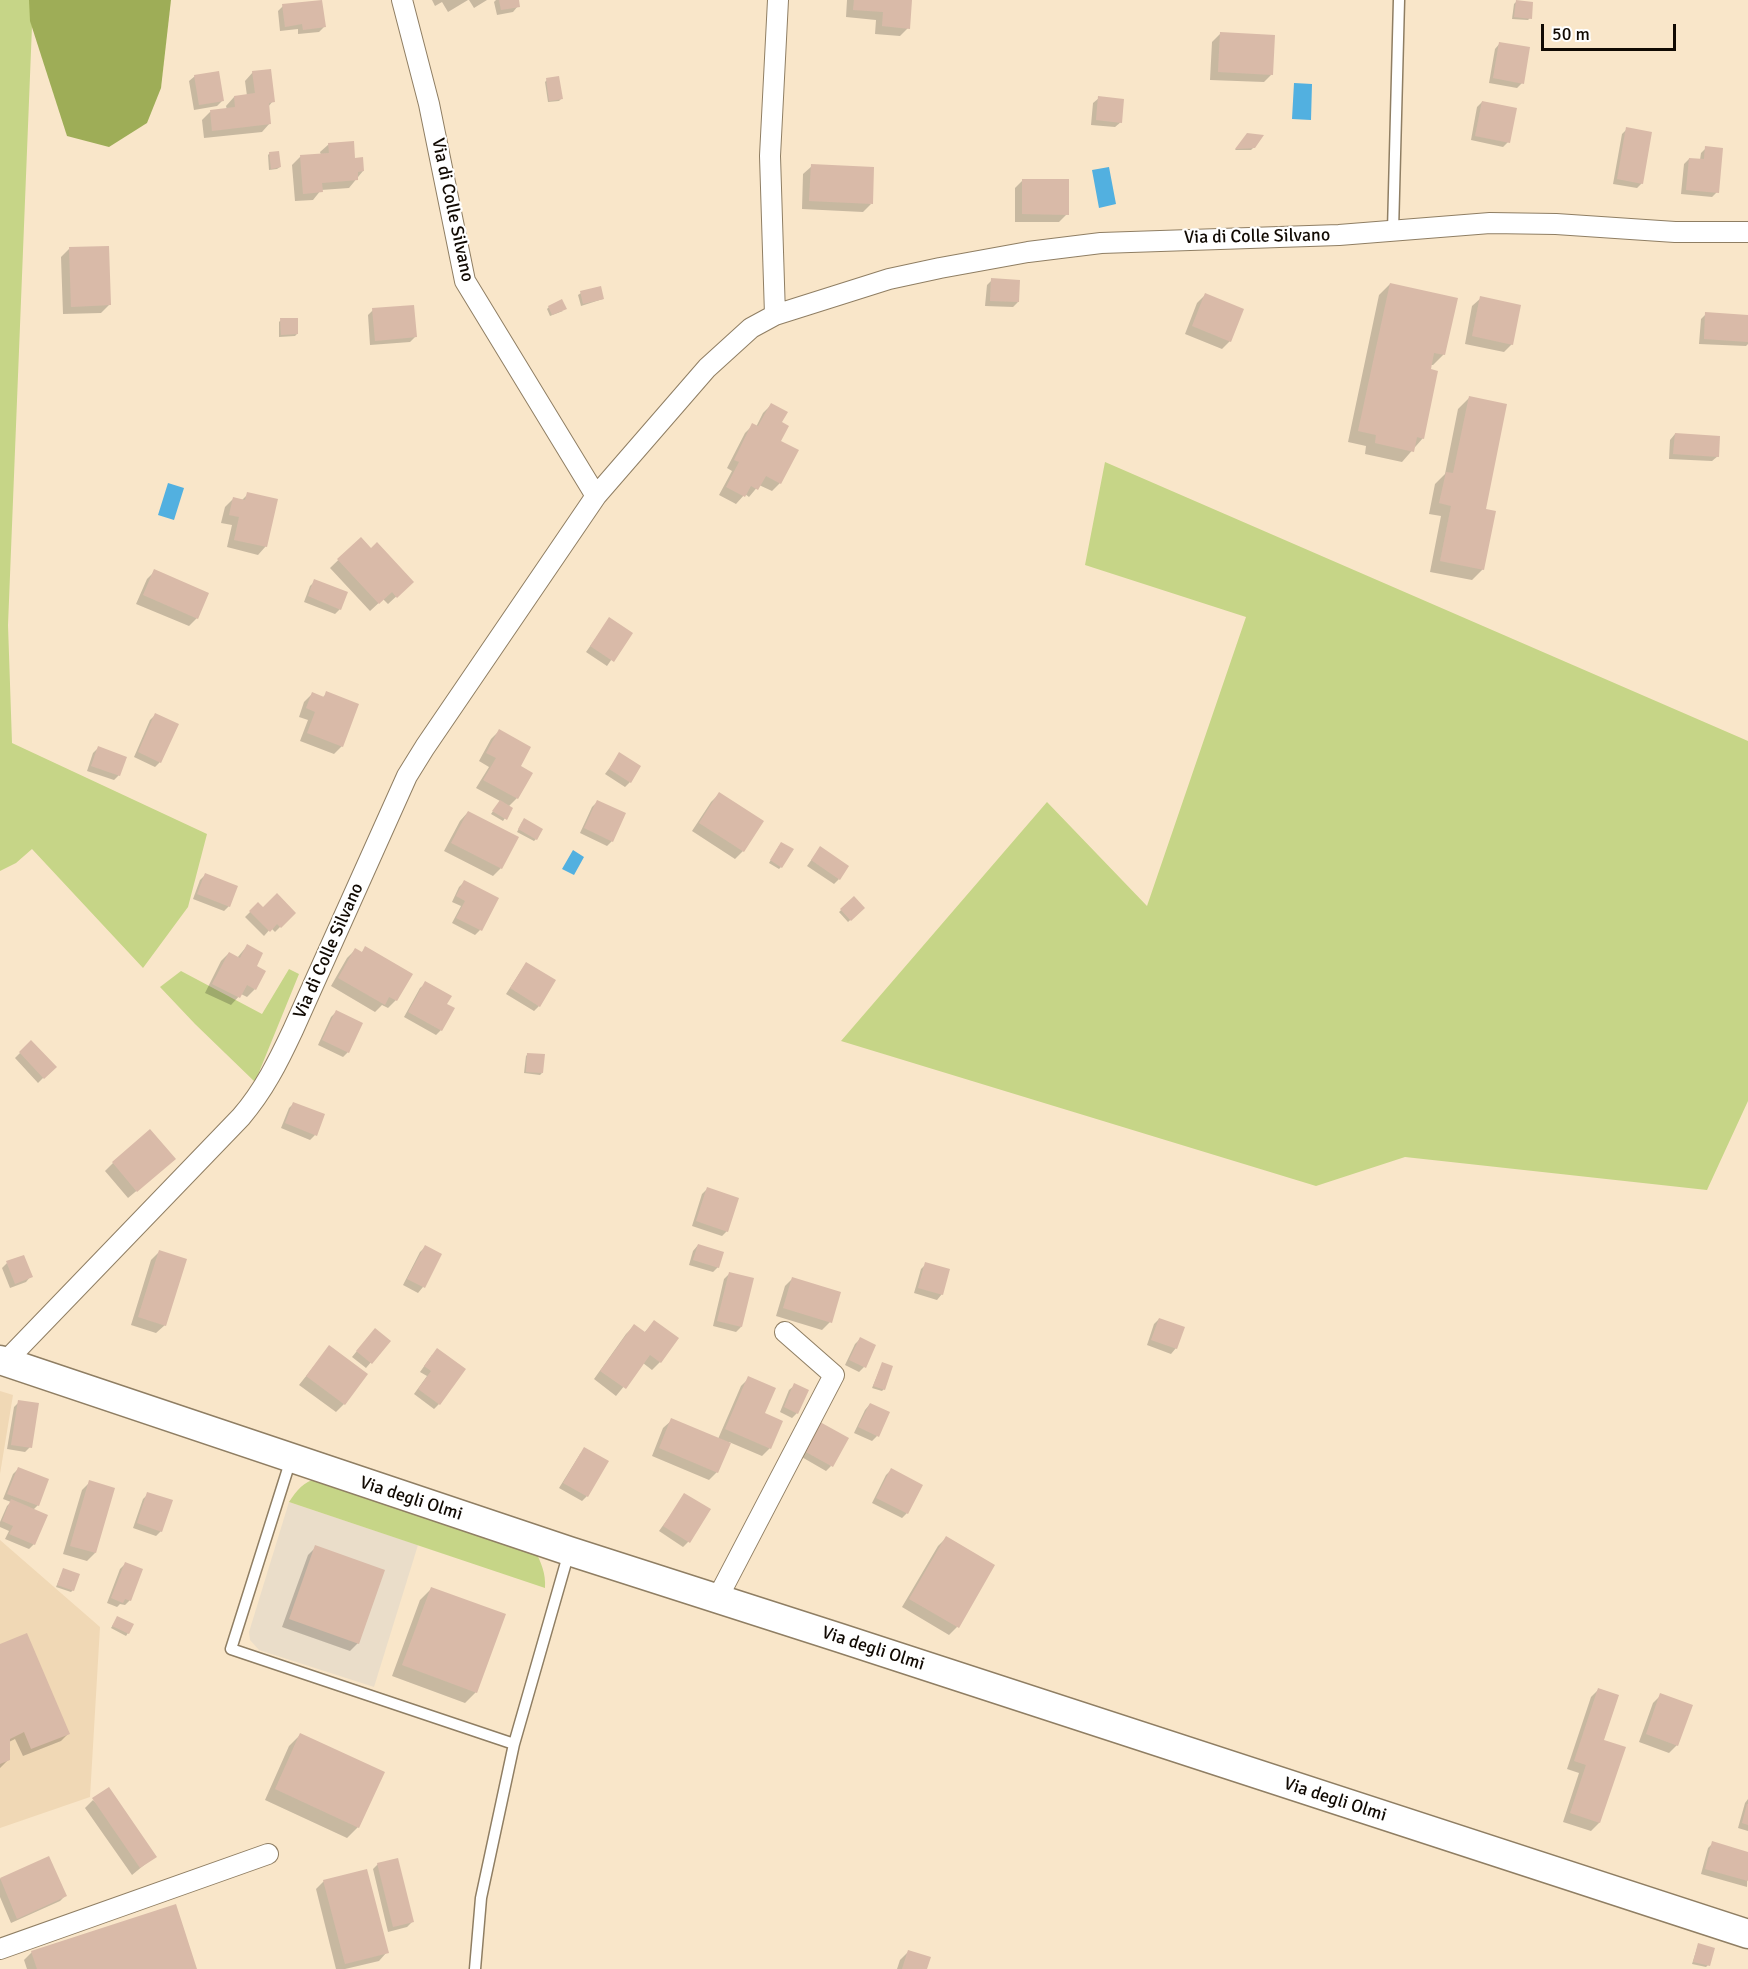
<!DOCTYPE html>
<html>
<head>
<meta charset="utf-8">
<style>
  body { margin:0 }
  #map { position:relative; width:1748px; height:1969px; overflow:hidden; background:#f9e6c9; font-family:Signika,sans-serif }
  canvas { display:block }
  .scale { position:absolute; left:1541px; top:24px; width:135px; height:27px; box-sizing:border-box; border:3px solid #110a03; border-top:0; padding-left:8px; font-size:18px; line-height:21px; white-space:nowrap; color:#110a03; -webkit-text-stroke:4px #fff; paint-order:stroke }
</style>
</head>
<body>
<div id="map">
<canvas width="1748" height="1969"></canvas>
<div class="scale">50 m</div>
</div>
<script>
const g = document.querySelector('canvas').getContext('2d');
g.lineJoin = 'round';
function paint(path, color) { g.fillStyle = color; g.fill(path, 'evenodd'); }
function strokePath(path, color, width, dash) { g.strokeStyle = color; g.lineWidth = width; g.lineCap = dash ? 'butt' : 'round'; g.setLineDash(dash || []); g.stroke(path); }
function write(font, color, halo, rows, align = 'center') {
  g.font = font + ' Signika,sans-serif'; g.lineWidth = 4.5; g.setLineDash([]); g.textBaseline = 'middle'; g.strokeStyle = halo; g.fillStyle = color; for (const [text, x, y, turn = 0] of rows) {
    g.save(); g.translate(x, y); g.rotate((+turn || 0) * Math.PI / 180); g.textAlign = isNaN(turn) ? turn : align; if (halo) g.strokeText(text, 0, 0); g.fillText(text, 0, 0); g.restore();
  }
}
const commercial = new Path2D(`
  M289,1502L418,1545L374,1687L259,1650L250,1640L249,1632Z`);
const built = new Path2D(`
  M0,1391L13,1395L0,1474Z
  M0,1540L100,1627L90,1797L0,1828Z`);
const green = new Path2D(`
  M0,0H30L32,26L8,625L12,743L207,834L188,907L143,968L32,849L16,863L0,871Z
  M1105,462L1748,741V1101L1707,1190L1405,1157L1316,1186L841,1041L1047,802L1147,906L1246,617L1085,565Z
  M289,969L299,974L255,1082L195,1024L160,987L181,971L262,1014Z
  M318,1478L535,1550C541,1563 546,1573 545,1588L289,1502C297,1490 303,1482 318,1478Z`);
const forest = new Path2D(`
  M29,0H171L161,88L147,123L109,147L67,136L30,21Z`);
const water = new Path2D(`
  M1294,83L1312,84L1311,120L1292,119Z
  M1109,167L1116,204L1099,208L1092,170Z
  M168,483L184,488L174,520L158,515Z
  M573,850L584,857L574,875L562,869Z`);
const shadow = new Path2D(`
  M432,0H468L448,12L442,2L435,6Z
  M469,0H487L474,8Z
  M496,0H517L518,6L513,12L497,15L494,2Z
  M847,0H898L908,28L900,36L875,34L876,20L846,17Z
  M1516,2L1530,18L1528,20L1512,19L1514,4Z
  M283,6L324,27L319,32L298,34V29L280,31L278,11Z
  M1220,34L1272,74L1264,82L1210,80L1212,42Z
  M1500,43L1522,83L1517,88L1489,83L1495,49Z
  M253,72L273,101L268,107L270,123L262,132L204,138L202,120L210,112L227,110L226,106L234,97L247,96L245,81Z
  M195,76L222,101L217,106L194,110L189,81Z
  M547,80L561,99L559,101L548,102L545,82Z
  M1099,98L1121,122L1115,127L1091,125L1093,103Z
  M1482,102L1508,142L1503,147L1471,140L1477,107Z
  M1627,129L1642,183L1637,188L1613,184L1622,134Z
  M1245,137L1254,147L1251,150H1235Z
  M329,144L354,160L363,171L349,188L321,190L313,200L295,201L292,165L300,157L321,155L320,152Z
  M1706,148L1717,192L1712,197L1681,194L1684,164L1689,159L1700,160L1701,153Z
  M270,153L280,167L277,169L269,170L268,155Z
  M812,166L871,204L863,212L802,209L803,174Z
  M1023,180L1067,214L1059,222H1015V188Z
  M69,249L109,305L101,313L63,314L61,257Z
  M992,280L1018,302L1013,307L985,306L987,285Z
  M1390,284L1444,354L1433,365H1430L1423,438L1402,462L1365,454L1366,446L1348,442L1379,295Z
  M581,293L603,299L581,306L578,295Z
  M1205,295L1230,341L1222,349L1185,334L1197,303Z
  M1481,298L1512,344L1504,352L1465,344L1472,306Z
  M549,307L563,311L550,316L547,309Z
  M373,310L415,337L410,342L370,345L368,315Z
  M1706,314L1748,316V344L1746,346L1699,344L1701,319Z
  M281,320L297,334L295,336L279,337V322Z
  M1469,398L1483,569L1472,580L1430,572L1441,516L1429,514L1435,484L1445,474L1458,409Z
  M771,405L779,441L780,483L772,491L759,485L749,497L745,494L736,504L719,495L732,471L727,468L745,433L753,425L756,427L763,413Z
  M1675,434L1718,456L1712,461L1669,459L1670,440Z
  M248,494L266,546L258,555L227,547L232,525L221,523L225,507L233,499L241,501Z
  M360,539L371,550L412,582L388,604L383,599L370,611L330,568Z
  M155,571L197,618L189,626L136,604L147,579Z
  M315,581L340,609L335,614L304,602L310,586Z
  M609,619L630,633L607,666L586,652Z
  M327,693L342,746L334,754L300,741L308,720L299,717L304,702L312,694L322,698Z
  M155,715L160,762L155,767L134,757L150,720Z
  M499,731L519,767L517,798L508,807L511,809L503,821L491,814L500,801L476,788L489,767L479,761L491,739Z
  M98,748L119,775L114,780L87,771L93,753Z
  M620,754L630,782L625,787L605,774Z
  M719,794L743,851L735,859L692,831L711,802Z
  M597,802L612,841L607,846L580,833L592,807Z
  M468,812L501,868L493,876L444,851L460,821Z
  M522,822L536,839L534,841L517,832Z
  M779,846L781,867L779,869L769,863Z
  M820,848L839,879L834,884L807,866Z
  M205,875L229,906L224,911L193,899L200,880Z
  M464,882L497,899L480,930L475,935L452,923L461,906L452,902L459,887Z
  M854,898L863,908L848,922L839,912Z
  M258,904L263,909L294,913L275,932L271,928L264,936L245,917Z
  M247,946L255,967V989L247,997L241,994L231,1005L205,993L221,961L229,953L237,958Z
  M366,948L411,974L396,1000L388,1008L382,1005L375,1012L331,986L347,958L355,950L361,953Z
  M526,963L539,1006L534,1011L506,994Z
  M426,983L445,1005L441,1030L436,1035L404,1017L420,988Z
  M336,1012L348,1052L343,1057L318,1045L331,1017Z
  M31,1042L54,1067L38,1083L15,1058Z
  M528,1054L542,1073L540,1075L524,1073L526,1056Z
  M294,1103L315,1135L310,1140L281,1128L289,1108Z
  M113,1163L166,1166L128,1198L105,1171Z
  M707,1189L727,1231L722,1236L692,1226L702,1194Z
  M698,1245L718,1267L713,1272L689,1265L693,1251Z
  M425,1247L440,1255L423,1287L418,1293L403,1285L420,1252Z
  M159,1252L165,1325L156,1333L131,1325L151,1260Z
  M7,1263L31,1276L26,1282L10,1288L2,1268Z
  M926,1264L942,1294L937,1300L914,1293L921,1269Z
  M729,1274L741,1327L736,1332L713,1326L724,1279Z
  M793,1278L830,1322L822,1330L776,1316L785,1286Z
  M1159,1319L1176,1348L1171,1354L1147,1345L1154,1324Z
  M654,1322L660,1362L652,1370L643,1363L616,1396L594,1379L626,1334L634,1326L644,1333Z
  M370,1335L389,1341L366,1368L352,1357Z
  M860,1339L864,1367L859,1372L845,1365L855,1344Z
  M329,1347L344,1404L336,1412L299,1385Z
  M432,1355L439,1404L434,1409L414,1394L427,1376L420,1372Z
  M882,1364L884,1389L882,1391L872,1388Z
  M749,1378L763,1414L770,1448L762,1456L729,1442L717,1472L709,1480L652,1456L663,1428L672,1420L718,1439L741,1386Z
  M795,1385L797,1413L792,1418L780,1412L789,1390Z
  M19,1402L30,1447L25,1452L7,1449L14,1407Z
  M870,1404L877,1436L872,1441L854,1433L865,1410Z
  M815,1429L831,1466L826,1471L800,1456Z
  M585,1449L587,1496L582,1501L559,1488L580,1454Z
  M18,1469L38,1505L33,1510L34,1544L29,1549L5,1539L9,1531L0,1527V1522L7,1506L11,1502L3,1499L13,1474Z
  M891,1470L907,1513L902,1518L872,1503L886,1475Z
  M90,1482L95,1553L87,1561L63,1554L82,1490Z
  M148,1494L161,1531L156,1536L133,1528L143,1499Z
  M685,1495L688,1542L683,1547L659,1531Z
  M946,1538L957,1627L949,1635L902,1607L938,1546Z
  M316,1547L358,1643L350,1651L282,1627L308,1555Z
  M125,1564L130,1600L125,1605L120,1604L117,1607L107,1603L120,1569Z
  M63,1570L73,1590L71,1592L56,1587Z
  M431,1589L476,1692L465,1703L392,1676L420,1600Z
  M116,1620L128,1633L126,1636L111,1628Z
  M0,1646L69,1733L61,1741L23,1756L15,1739L9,1742V1759L0,1768Z
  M1599,1689L1602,1741L1624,1748L1599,1823L1591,1831L1563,1822L1579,1773L1567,1769L1591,1697Z
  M1661,1695L1677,1745L1669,1753L1639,1742L1653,1703Z
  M300,1735L358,1827L347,1838L265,1800L289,1746Z
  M1748,1799V1831L1738,1828L1745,1803Z
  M93,1800L155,1856L132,1875L85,1808Z
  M1713,1843L1748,1853L1747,1887L1701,1874L1708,1848Z
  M48,1858L65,1896L60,1901L11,1923L0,1897V1879Z
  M378,1864L412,1922L407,1927L388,1932L373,1869Z
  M324,1881L387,1952L379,1961L345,1969H336L316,1889Z
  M1698,1945L1708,1965L1706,1967L1692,1964Z
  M32,1952L195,1969H27L24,1960Z
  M908,1952L925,1969H897L900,1960Z`);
const building = new Path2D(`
  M322,0L326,27L303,30L302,24L285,27L282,4Z
  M499,0H519L520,7L501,10Z
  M854,0H912L910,29L882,26L883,12L853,10Z
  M1516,0L1533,2L1532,19L1514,17Z
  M1220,32L1275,35L1273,75L1218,72Z
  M1499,42L1530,47L1524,84L1493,78Z
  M271,69L275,102L269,103L271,124L212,131L210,110L235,107L234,96L255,93L252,71Z
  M219,71L224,101L199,105L194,75Z
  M559,76L563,99L549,101L546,78Z
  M1098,96L1124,99L1122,123L1096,120Z
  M1482,101L1517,108L1510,143L1475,136Z
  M1626,127L1652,132L1643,184L1617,179Z
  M1247,133L1264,135L1255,148L1235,149Z
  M354,141L355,158L363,157L364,171L358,172V180L322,183L323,192L303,194L300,155L329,153L328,143Z
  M1705,146L1723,148L1719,193L1686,190L1689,158L1704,159Z
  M279,151L281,167L271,169L269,152Z
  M811,164L874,167L873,204L809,201Z
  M1022,179H1069V215L1022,214Z
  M109,246L111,305L71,307L69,247Z
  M991,278L1020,280L1019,302L990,301Z
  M1390,283L1458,298L1445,355L1434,353L1431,369L1438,371L1424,439L1417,437L1414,452L1375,443L1376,435L1358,431Z
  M601,286L604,299L583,304L580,291Z
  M1205,293L1244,309L1231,342L1192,326Z
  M1480,296L1521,305L1513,345L1472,336Z
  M562,299L567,309L552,315L548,306Z
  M414,305L417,337L375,341L372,308Z
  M1705,312L1748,315V342L1704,339Z
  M280,318H298V334L281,335Z
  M1469,396L1507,404L1486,509L1496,511L1484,570L1440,561L1451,506L1439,503L1446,472L1453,473Z
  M771,403L788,412L782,422L789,426L781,441L799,450L781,484L766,476L758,490L751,486L745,497L726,487L739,462L734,460L752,423L758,426Z
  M1675,433L1720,436L1719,457L1673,454Z
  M247,492L278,499L267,547L234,540L239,517L229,515L233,497L245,500Z
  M361,537L371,548L377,542L414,582L397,598L392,592L379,604L337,559Z
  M154,569L209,593L198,619L143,595Z
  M314,579L348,592L341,610L308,596Z
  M609,617L633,633L614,662L590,646Z
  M326,691L359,704L343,747L307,733L315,712L306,708L312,692L324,697Z
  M155,713L179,724L161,763L138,752Z
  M499,729L531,747L521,766L533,773L518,799L483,780L496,758L486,753Z
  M98,746L127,757L120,776L91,766Z
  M619,752L641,766L631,783L609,769Z
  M719,792L764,821L744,852L699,823Z
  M500,800L513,808L507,820L492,811Z
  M597,800L626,813L613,842L584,828Z
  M468,811L519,837L502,869L451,843Z
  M524,818L543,829L537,840L518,829Z
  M781,842L794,849L782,868L770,860Z
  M820,846L849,866L840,880L811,860Z
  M205,873L238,886L230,907L197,894Z
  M464,880L499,898L482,931L456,918L465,901L456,896Z
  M277,893L296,913L281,928L277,924L270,932L249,911L258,902L263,907Z
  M854,896L865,908L851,921L840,909Z
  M247,944L263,953L257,966L266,971L256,990L247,985L240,998L212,984L229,952L240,958Z
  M365,946L413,974L397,1001L389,997L385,1005L338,978L355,948L362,952Z
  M526,962L556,980L540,1007L510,988Z
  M425,981L452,996L447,1004L455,1008L442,1031L408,1012Z
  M336,1010L363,1023L349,1053L322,1040Z
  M31,1040L57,1067L44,1079L19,1052Z
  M527,1053L545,1054L543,1073L526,1072Z
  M293,1102L325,1114L317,1136L285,1123Z
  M150,1129L176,1159L137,1192L112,1162Z
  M707,1187L739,1198L728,1232L696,1221Z
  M698,1244L724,1252L719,1268L693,1260Z
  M425,1245L442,1254L425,1288L407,1279Z
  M159,1250L187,1259L166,1326L138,1317Z
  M24,1255L33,1277L15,1284L6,1261Z
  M925,1262L950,1269L943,1295L918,1288Z
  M729,1272L754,1278L742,1327L717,1321Z
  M792,1277L841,1292L832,1323L783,1308Z
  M1159,1318L1185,1327L1177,1349L1151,1340Z
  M654,1320L679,1338L661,1363L650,1355L626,1389L600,1371L634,1324L645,1332Z
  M375,1328L391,1341L372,1364L356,1351Z
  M860,1337L876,1345L866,1368L849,1360Z
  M329,1345L368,1374L345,1405L306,1376Z
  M437,1348L466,1369L440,1405L418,1389L431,1371L424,1366Z
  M882,1362L893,1366L885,1390L873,1386Z
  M748,1376L776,1388L765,1413L783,1421L771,1449L725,1429Z
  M794,1383L809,1390L798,1414L784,1407Z
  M18,1400L39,1403L32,1448L11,1445Z
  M870,1403L890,1412L879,1437L858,1427Z
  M671,1418L731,1443L718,1473L659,1448Z
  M820,1422L849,1438L833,1467L804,1451Z
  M584,1447L609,1461L588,1497L563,1483Z
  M18,1467L49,1479L39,1506L7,1494Z
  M891,1468L923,1485L908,1514L876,1498Z
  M89,1480L115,1488L96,1553L70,1546Z
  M147,1492L173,1500L162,1532L137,1523Z
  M684,1493L711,1509L690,1543L663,1526Z
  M11,1499L48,1515L35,1545L9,1534L13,1526L2,1521Z
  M946,1536L995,1565L959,1628L909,1599Z
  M315,1545L385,1570L359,1644L289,1619Z
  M125,1562L143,1569L131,1601L125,1599L123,1603L111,1598Z
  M63,1568L80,1574L74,1591L57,1585Z
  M431,1587L506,1614L477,1693L402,1665Z
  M117,1616L134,1624L129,1634L112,1626Z
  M27,1633L70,1734L31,1749L24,1732L10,1739V1760L0,1764V1644Z
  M1598,1688L1619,1695L1604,1740L1626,1747L1600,1823L1570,1813L1586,1765L1574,1761Z
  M1660,1693L1693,1705L1678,1746L1646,1734Z
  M300,1733L385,1772L359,1828L275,1789Z
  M109,1787L157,1857L140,1868L92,1798Z
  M1747,1804H1748V1825L1742,1823Z
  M1712,1841L1748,1852V1881L1705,1869Z
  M49,1856L67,1896L17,1919L0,1878Z
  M398,1858L414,1922L393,1927L377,1863Z
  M367,1869L389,1953L345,1964L323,1880Z
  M176,1904L197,1969H37L31,1951Z
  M1698,1943L1715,1948L1710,1966L1693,1962Z
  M908,1950L931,1957L927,1969H902Z`);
const lane = new Path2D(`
  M1393,231L1399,0
  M291,1459L231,1649L514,1744
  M475,1969L481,1898L514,1744L569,1552`);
const street = new Path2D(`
  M402,0L429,104L465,281L596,496
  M775,315L770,156L778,0
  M5,1362L241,1117C264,1090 278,1062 293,1030L407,776L425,747L596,496L707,368L751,328L775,315L889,279L940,268L1028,252L1101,243L1339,235L1490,223L1556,224L1675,232H1748
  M717,1599L834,1375L785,1332
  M0,1949L268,1854`);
const secondary = new Path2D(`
  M0,1360L569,1551L837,1637L1748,1934`);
const streetNames = [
  ["Via di Colle Silvano",452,210,78],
  ["Via di Colle Silvano",1257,237,-1],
  ["Via di Colle Silvano",329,951,-66],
  ["Via degli Olmi",411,1499,18],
  ["Via degli Olmi",873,1649,18],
  ["Via degli Olmi",1335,1800,18]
];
paint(commercial, '#eaddc9');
paint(built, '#f0d8b5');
paint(green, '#c6d587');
paint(forest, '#9ead57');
paint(water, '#52b0e0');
paint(shadow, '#0003');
paint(building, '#d9baa8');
strokePath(lane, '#8f7e63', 13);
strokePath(street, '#8f7e63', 22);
strokePath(secondary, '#8f7e63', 31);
strokePath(lane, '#fff', 10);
strokePath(street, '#fff', 20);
strokePath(secondary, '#fff', 28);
write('18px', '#110a03', '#fff', streetNames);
</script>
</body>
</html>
